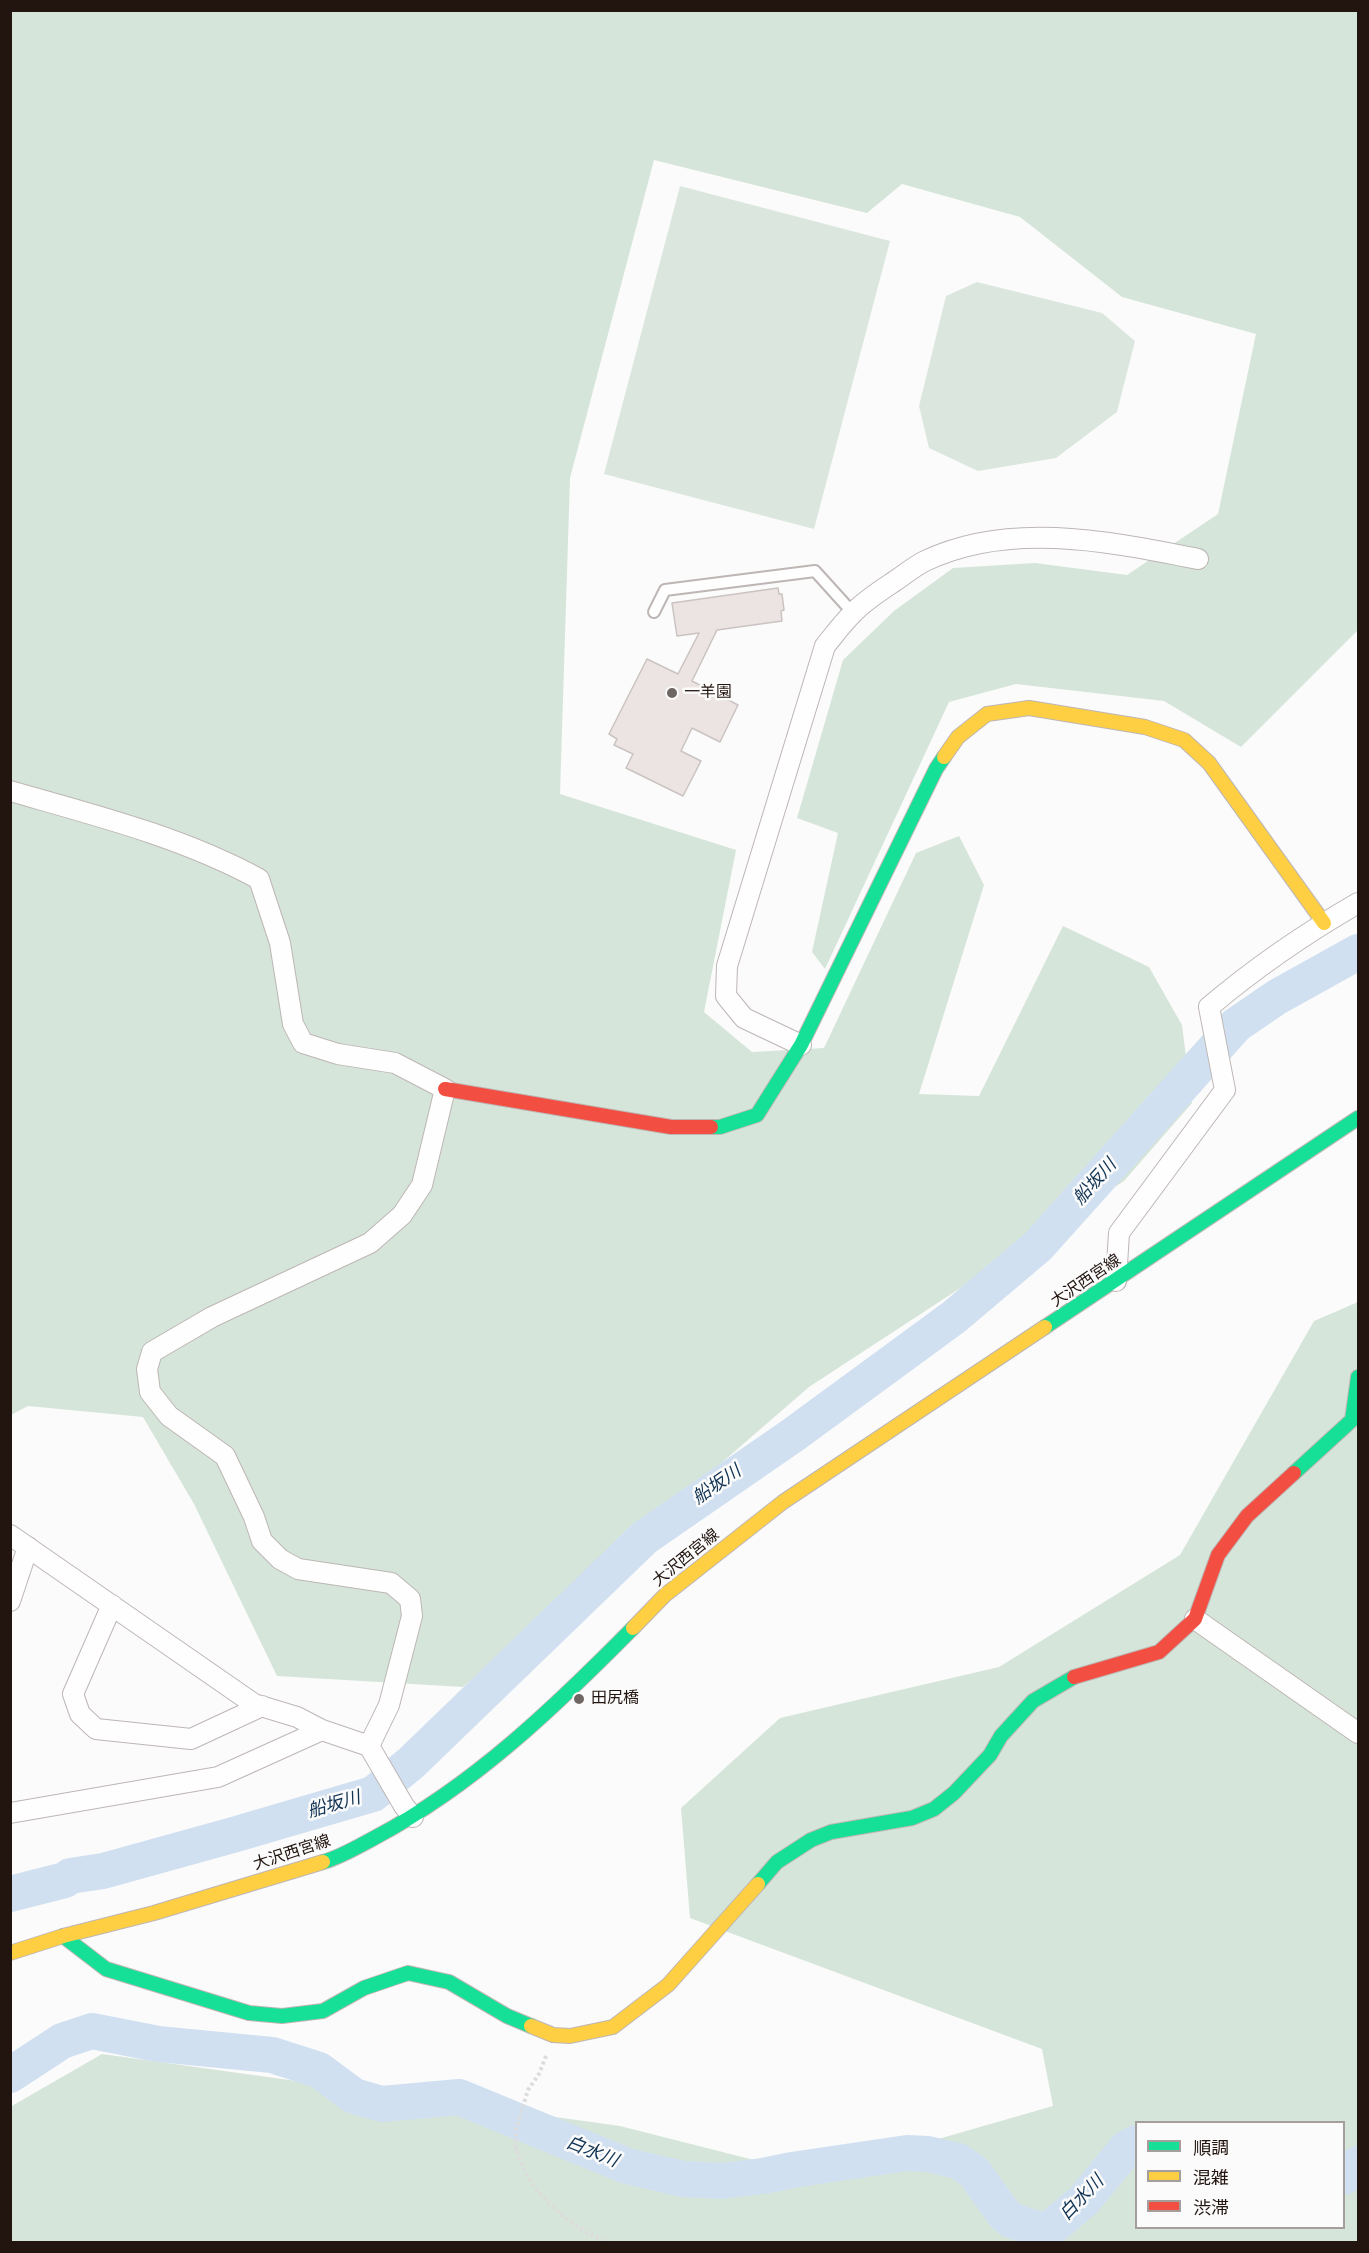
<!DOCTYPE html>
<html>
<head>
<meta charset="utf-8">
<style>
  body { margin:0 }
  #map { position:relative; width:1369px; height:2253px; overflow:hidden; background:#fbfbfb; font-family:"Fira Sans","Noto Sans JP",sans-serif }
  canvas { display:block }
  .frame { position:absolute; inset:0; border:12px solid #221510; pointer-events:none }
  .legend { position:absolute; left:1135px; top:2121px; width:210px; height:108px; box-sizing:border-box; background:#fbfbfb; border:2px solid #a49f9d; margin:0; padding:8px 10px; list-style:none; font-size:18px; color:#221510 }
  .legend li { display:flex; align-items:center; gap:12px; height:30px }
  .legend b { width:30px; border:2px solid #a49f9d }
</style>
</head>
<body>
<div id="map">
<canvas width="1369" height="2253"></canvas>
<div class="frame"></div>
<ul class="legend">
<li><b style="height:8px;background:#16e098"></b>順調</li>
<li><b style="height:8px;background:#ffcf43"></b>混雑</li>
<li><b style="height:8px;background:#f24e42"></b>渋滞</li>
</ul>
</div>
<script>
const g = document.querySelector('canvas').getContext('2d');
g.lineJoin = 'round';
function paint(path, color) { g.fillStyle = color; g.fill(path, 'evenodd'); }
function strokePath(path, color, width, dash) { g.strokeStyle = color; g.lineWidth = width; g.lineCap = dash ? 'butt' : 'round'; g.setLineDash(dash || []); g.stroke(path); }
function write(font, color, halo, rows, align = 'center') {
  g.font = font + ' "Fira Sans","Noto Sans JP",sans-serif'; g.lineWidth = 5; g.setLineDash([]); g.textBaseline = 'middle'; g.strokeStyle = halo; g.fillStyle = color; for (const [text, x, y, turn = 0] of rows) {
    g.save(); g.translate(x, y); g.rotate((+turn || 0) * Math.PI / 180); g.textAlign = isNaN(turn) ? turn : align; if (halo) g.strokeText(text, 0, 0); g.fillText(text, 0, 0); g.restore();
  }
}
const green = new Path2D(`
  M680,186L890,241L814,529L604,474Z
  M977,282L1102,313L1135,341L1117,412L1056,458L978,471L929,448L919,406L946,296Z`);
const forest = new Path2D(`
  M11,11H1358V630L1241,747L1164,701L1016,684L949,702L825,969L812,952L838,833L797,818L843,660L894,611L953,568L1035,563L1127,575L1218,514L1256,334L1122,297L1020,217L902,184L867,213L654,160L570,478L560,794L736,850L704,1012L752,1052L824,1048L916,853L959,836L984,885L919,1094L979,1096L1063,926L1149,967L1182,1025L1192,1103L1124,1181L809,1387L463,1687L277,1676L194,1504L143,1417L28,1406L11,1415Z
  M1358,1302V2242H11L10,2107L102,2054L620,2126L813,2175L1053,2106L1042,2049L690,1918L681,1808L780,1718L999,1667L1180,1555L1314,1321ZM1136,2122H1344V2228H1136Z`);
const river = new Path2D(`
  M10,1894L65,1880L70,1876L103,1871L233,1835L373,1794L411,1763L644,1538L793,1435L954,1317L1038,1246L1236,1025L1277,997L1358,952
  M10,2075L62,2041L92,2031L158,2044L272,2055L319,2070L354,2096L382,2104L459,2097L627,2166L683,2179L721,2181L763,2176L792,2170L907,2153L928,2154L958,2161L974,2172L1004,2214L1011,2220L1046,2232L1083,2201L1126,2149L1136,2143
  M1344,2177L1358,2164`);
const building = new Path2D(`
  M778,588L779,594H782L784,610L781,611L782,621L717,630L692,681L738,705L720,742L692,728L681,751L701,761L683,796L626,768L633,754L614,745L617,739L609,734L647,659L678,674L699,633L677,636L672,603Z`);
const path = new Path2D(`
  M546,2056L539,2074L528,2090L516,2129V2148L515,2145C519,2155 522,2167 528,2176C545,2206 576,2229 607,2242`);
const lane = new Path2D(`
  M654,612L665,590L815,571L853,613`);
const street = new Path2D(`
  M10,791C94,815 182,837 259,879L280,943L293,1024L303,1043L338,1054L395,1063L445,1089L422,1185L402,1215L370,1243L212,1317L152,1352L147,1369L150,1392L169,1416L225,1456L254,1517L262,1541L280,1559L298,1569L391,1583L410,1599L412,1616L389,1705L369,1746
  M801,1045L744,1018L726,996L727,966L825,646C834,635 842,624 852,614C864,601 880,591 895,581C905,574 915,566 925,561C1010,520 1111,542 1198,559
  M1116,1281L1119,1233L1225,1090L1209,1007C1255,968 1306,933 1358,903
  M10,1535L254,1704L297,1717L322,1730L369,1746L404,1806L413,1817
  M10,1601L28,1547
  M112,1605L73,1694L80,1714L96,1729L191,1739L262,1706
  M1195,1619L1358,1733
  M10,1813L218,1777L322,1730`);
const fast = new Path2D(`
  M711,1127H720L757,1115L801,1045L936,769L944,757
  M1045,1327L1358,1118
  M1294,1473L1352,1420L1358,1377
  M323,1862C341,1857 359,1846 376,1837C474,1785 556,1706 633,1628
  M758,1884L777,1862L811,1840L831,1832L912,1818L934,1809L954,1793L990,1755L1001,1736L1033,1701L1074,1677
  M63,1936L106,1969L249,2013L282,2016L323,2011L364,1988L408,1973L449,1982L507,2016L531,2026`);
const slow = new Path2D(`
  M944,757L958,737L987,714L1029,708L1145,727L1184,740L1209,763L1324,923
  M633,1628L665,1595L783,1502L1045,1327
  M10,1953L63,1936L154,1913L323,1862
  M531,2026L553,2035L570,2036L613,2027L668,1985L758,1884`);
const jam = new Path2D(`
  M445,1089L671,1127H711
  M1074,1677L1159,1652L1195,1619L1218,1555L1247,1516L1294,1473`);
const markers = [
  [672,693,6,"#6e6662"],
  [579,1699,6,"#6e6662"]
];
const poiNames = [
  ["一羊園",684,693],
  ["田尻橋",591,1699]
];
const streetNames = [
  ["大沢西宮線",1086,1281,-34],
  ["大沢西宮線",686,1558,-39],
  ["大沢西宮線",292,1853,-18]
];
const waterNames = [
  ["船坂川",1095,1182,-48],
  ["船坂川",717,1485,-35],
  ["船坂川",334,1805,-16],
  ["白水川",592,2152,22],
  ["白水川",1082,2198,-46]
];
paint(green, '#dbe7de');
paint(forest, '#d6e5da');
strokePath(river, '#d1e0f1', 36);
paint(building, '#ebe4e2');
strokePath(building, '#cac3c1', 1.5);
strokePath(lane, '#bdb6b4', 14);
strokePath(street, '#bdb6b4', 22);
strokePath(fast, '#bdb6b4', 16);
strokePath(slow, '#bdb6b4', 16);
strokePath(jam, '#bdb6b4', 16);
strokePath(path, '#dcdcdc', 4, [3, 3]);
strokePath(lane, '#fefefe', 10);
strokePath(street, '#fefefe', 20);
strokePath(fast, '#16e098', 14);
strokePath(slow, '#ffcf43', 14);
strokePath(jam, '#f24e42', 14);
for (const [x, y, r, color] of markers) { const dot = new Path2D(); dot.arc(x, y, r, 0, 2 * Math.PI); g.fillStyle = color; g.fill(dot); strokePath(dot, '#fbfbfb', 2); }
write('16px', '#221510', '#fbfbfb', poiNames, 'left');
write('16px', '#221510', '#fbfbfb', streetNames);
write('italic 18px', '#113353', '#fbfbfb', waterNames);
</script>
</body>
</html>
